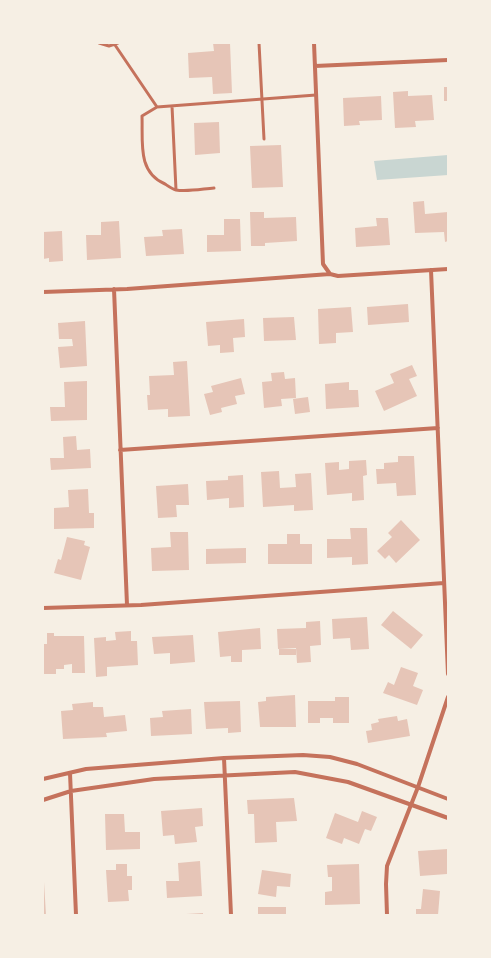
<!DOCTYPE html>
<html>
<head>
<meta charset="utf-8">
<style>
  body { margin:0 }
  #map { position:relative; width:491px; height:958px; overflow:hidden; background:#f6efe4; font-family:Figtree,sans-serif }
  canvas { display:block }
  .frame { position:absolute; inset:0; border:44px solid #f6efe4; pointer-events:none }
</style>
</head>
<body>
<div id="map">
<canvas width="491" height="958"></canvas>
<div class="frame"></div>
</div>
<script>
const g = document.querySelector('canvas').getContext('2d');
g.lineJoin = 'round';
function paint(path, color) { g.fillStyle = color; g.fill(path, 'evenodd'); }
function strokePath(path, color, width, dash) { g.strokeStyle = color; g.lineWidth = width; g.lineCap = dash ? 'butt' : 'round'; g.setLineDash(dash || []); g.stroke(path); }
const water = new Path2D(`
  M448,155V175L377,180L374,161Z`);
const building = new Path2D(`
  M213,43H230L232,93L213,94L212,77L189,78L188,53L214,51Z
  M444,87H448V101H444Z
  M408,91V96L432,95L434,120L415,121L416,127L395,128L393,92Z
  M381,96L382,120L359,121L360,125L344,126L343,98Z
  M219,122L220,153L195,155L194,123Z
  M281,145L283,187L252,188L250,146Z
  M424,201L425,214L448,212V241L445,242L444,232L415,233L413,202Z
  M250,212H264V218L296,217L297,241L265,243V246H251Z
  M376,218H388L390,245L356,247L355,228L377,226Z
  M224,219H240L241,251L207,252V235H224Z
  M119,221L121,258L87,260L86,235H101V222Z
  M182,229L184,254L146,256L144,237L163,236L162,230Z
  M62,231L63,261L49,262V258L43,259V232Z
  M408,304L409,322L368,325L367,307Z
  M351,307L353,332L336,333V343L319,344L318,309Z
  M294,317L296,340L264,341L263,318Z
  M244,319L245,337L233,338L234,352L220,353V345L208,346L206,322Z
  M85,321L87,366L60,368L58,347L73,346L72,339H59L58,323Z
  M187,361L190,416L168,417V409L148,410L147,395H150L149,376L174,375L173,362Z
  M412,365L417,376L409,379L417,396L384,411L375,391L394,383L390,374Z
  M284,372L285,379L295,378L296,398L281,399L282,406L264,408L262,382L272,381L271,373Z
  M241,378L245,394L235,396L237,404L221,408L222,412L210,415L204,394L213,392L211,386Z
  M87,381V420L51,421L50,407H65L64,382Z
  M349,382V390H358L359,407L326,409L325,384Z
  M308,397L310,412L295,414L293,399Z
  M76,436L77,450L90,449L91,468L51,470L50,458H64L63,437Z
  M398,456H414L416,495L397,496L396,483L377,484L376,469H384V463L398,462Z
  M366,460L367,475L363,476L364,500L352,501V493L327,495L325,463L339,462V470L349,469V461Z
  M279,471L280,488L296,487L295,474L311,473L313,510L294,511V505L263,507L261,472Z
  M243,475L244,507L229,508V498L207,500L206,481L228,480V476Z
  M188,484L189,505H176L177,517L158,518L156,486Z
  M88,489L89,513H94V528L54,529V508L69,507L68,490Z
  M401,520L420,540L396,563L389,555L385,559L377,551L392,537L388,533Z
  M350,528H367L368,564L352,565V557L327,558V539H351Z
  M170,532H188L189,570L152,571L151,548L171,547Z
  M287,534H300V544H312V564H268V544H287Z
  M67,537L85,541L84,545L90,547L81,580L54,573L58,559L61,560Z
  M246,548V563L206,564V549Z
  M393,611L423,635L411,649L381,625Z
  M367,617L369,649L351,650L350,638L333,639L332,619Z
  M320,621L321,645L310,646L311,662L297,663L296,648L278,649L277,629L306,628V622Z
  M260,628L261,649L242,650V662H231V656L220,657L218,632Z
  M131,631V641H137L138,665L107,667V676L96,677L94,638L106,637V641L116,640L115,632Z
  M47,633H54V636H84L85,673H72V664L64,665V669H56V674H43V644H47Z
  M193,635L195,662L170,664V653L154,654L152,637Z
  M279,649H296V655H279Z
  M401,667L418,673L413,686L423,690L417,705L383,693L388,682L394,685Z
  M295,695L296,727H260L258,702L266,701V697Z
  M335,697H349V723H333V718H320V723H308V701H335Z
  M240,701L241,732L228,733V728L206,729L204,702Z
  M93,702V707H103L104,717L125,715L127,731L106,733L107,737L63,739L61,711L73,710L72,704Z
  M191,709L192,734L151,736L150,718L163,717L162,711Z
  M397,716L398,721L407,719L410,736L368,743L366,731L372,730L371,724L379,722L378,719Z
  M294,798L297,821L276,822L277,842L255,843L254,814H248L247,800Z
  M202,808L203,826L195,827L197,842L175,844L174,835L163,836L161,811Z
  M362,811L377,817L371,831L365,829L359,844L344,838L342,844L326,838L335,813L358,822Z
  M105,814H124L125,832H140V849L106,850Z
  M448,849L447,874L420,876L418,851Z
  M200,861L202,896L167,898L166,881H179L178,863Z
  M116,864H127V876H132V890H128L129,901L108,902L106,870H116Z
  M359,864L360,904L325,905V892L332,891V877H328L327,865Z
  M262,870L291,874L290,887L277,886L276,897L258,894Z
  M43,882H44L46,915H43Z
  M423,889L440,891L438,915H416V909H421Z
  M258,907H286V915H258Z
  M203,913V915H186V914Z`);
const service = new Path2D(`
  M99,43L109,46L118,43
  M259,43L264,139
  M115,45L157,107L316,95
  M172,106L176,190
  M157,107L142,116C143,142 137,172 165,184C168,186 172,189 176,190C187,192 202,189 214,188`);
const minor = new Path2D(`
  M314,43L323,264L330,274
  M315,66L448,60
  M431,270L448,674
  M114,289L127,605
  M43,292L127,289L330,274L338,276L448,269
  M120,450L438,428
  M43,608L141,605L444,583
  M224,758L231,915
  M70,773L76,915
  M43,779L86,769L224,758L303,755L330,757L357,764L448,799
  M43,800L71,791L154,779L295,772L348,782L448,818
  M387,915L386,884L387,866L418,787L448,697`);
paint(water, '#c9d6d2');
paint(building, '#e6c5b7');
strokePath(service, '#c5725c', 3);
strokePath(minor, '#c5725c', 4);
</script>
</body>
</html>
